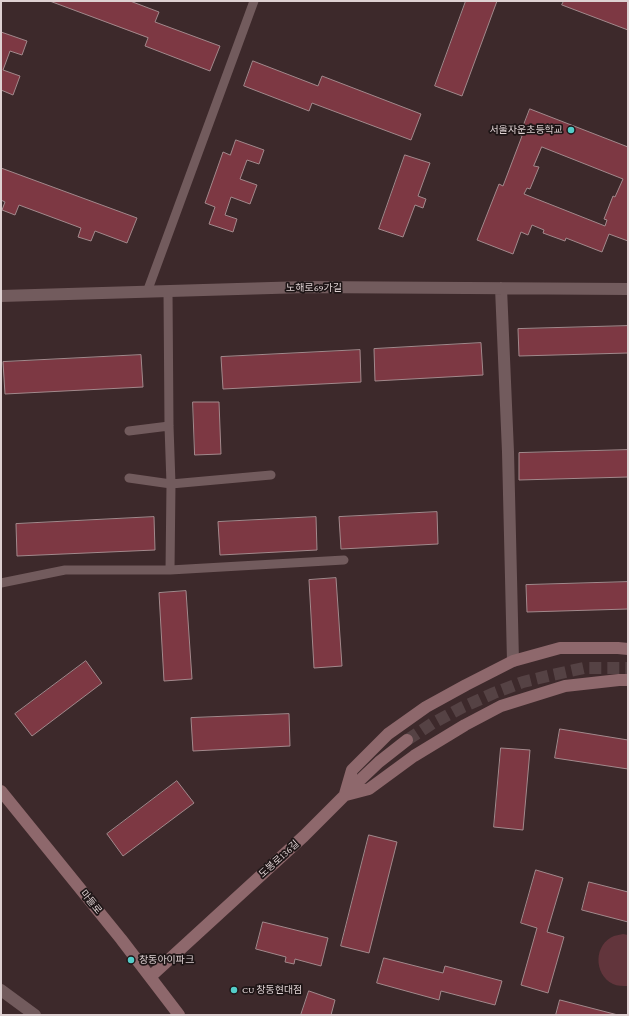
<!DOCTYPE html>
<html>
<head>
<meta charset="utf-8">
<style>
  body { margin:0 }
  #map { position:relative; width:629px; height:1016px; overflow:hidden; background:#3d292b; font-family:"Crimson Pro",serif }
  canvas { display:block }
  .frame { position:absolute; inset:0; border:2px solid #ded1d2; pointer-events:none }
</style>
</head>
<body>
<div id="map">
<canvas width="629" height="1016"></canvas>
<div class="frame"></div>
</div>
<script>
const g = document.querySelector('canvas').getContext('2d');
g.lineJoin = 'round';
function paint(path, color) { g.fillStyle = color; g.fill(path, 'evenodd'); }
function strokePath(path, color, width, dash) { g.strokeStyle = color; g.lineWidth = width; g.lineCap = dash ? 'butt' : 'round'; g.setLineDash(dash || []); g.stroke(path); }
function write(font, color, halo, rows, align = 'center') {
  g.font = font + ' "Crimson Pro","Noto Sans KR",serif'; g.lineWidth = 3.5; g.setLineDash([]); g.textBaseline = 'middle'; g.strokeStyle = halo; g.fillStyle = color; for (const [text, x, y, turn = 0] of rows) {
    g.save(); g.translate(x, y); g.rotate((+turn || 0) * Math.PI / 180); g.textAlign = isNaN(turn) ? turn : align; if (halo) g.strokeText(text, 0, 0); g.fillText(text, 0, 0); g.restore();
  }
}
const green = new Path2D(`
  M623,934L628,935V986C623,986 617,986 613,984C593,974 594,944 614,936C617,935 620,935 623,934Z`);
const building = new Path2D(`
  M50,1H130L159,12L155,22L220,46L210,71L145,46L148,38Z
  M466,1H497L462,96L435,86Z
  M564,1H628V30L562,5Z
  M1,32L27,41L22,55L10,51L3,70L20,76L13,95L1,90Z
  M253,61L318,86L322,76L421,114L411,140L312,103L309,111L244,86Z
  M530,109L628,147V241L609,234L602,252L566,238L565,241L543,233L544,230L532,225L528,235L521,232L513,254L477,240L499,184L503,186L522,136L520,135ZM542,147L623,179L615,197L613,196L604,219L607,220L605,226L524,194L527,188L530,189L539,167L534,166Z
  M236,140L264,150L259,164L247,160L240,179L257,185L250,204L231,197L225,215L237,219L233,232L209,224L215,207L205,203L223,152L230,155Z
  M405,155L430,163L418,196L426,199L423,208L415,205L403,237L379,229Z
  M1,168L137,218L127,243L95,231L91,241L78,237L81,228L19,205L15,215L2,210L5,202L1,200Z
  M628,326V353L519,356L518,329Z
  M481,343L483,375L375,381L374,349Z
  M360,350L361,382L223,389L221,357Z
  M141,355L143,387L5,394L3,362Z
  M193,402H219L221,454L195,455Z
  M628,450V477L519,480V453Z
  M437,512L438,544L341,549L339,517Z
  M154,517L155,550L17,556L16,524Z
  M316,517L317,550L220,555L218,522Z
  M336,578L342,666L314,668L309,580Z
  M628,582V609L527,612L526,585Z
  M186,591L192,679L164,681L159,593Z
  M86,661L102,683L32,736L15,714Z
  M289,714L290,746L193,751L191,718Z
  M560,729L628,740V769L555,758Z
  M501,748L530,750L523,830L494,827Z
  M177,781L194,803L123,856L107,834Z
  M369,835L397,842L369,953L341,946Z
  M536,870L563,878L547,932L564,937L548,993L521,985L537,928L521,923Z
  M589,882L628,892V922L582,910Z
  M263,922L328,938L321,966L295,959L294,964L285,962L286,957L256,949Z
  M384,958L443,973L445,966L502,981L495,1005L441,991L439,1000L377,983Z
  M309,991L335,1000L331,1015H301Z
  M560,1000L618,1015H556Z`);
const secondaryTunnel = new Path2D(`
  M407,740L433,723L463,707L494,693L523,682L552,675L584,668H628`);
const lane = new Path2D(`
  M147,292L254,1
  M129,431L169,426
  M129,478L171,484L271,475
  M170,570L344,560
  M1,583L65,570H170L171,484L169,426L168,291`);
const street = new Path2D(`
  M501,288L508,452L513,661
  M1,296L305,287L628,289
  M1,990L35,1015`);
const secondary = new Path2D(`
  M1,791L121,939L179,1015
  M345,794L352,770L388,734L426,707L466,685L513,661L560,648H618L628,649
  M346,795L369,789L414,756L465,725L501,706L565,686L619,680H628
  M150,977L304,836L360,780L379,762L407,740`);
const markers = [
  [571,130,4,"#54cdc9"],
  [131,960,4,"#54cdc9"],
  [234,990,4,"#54cdc9"]
];
const poiNames = [
  ["서울자운초등학교",563,130,"right"],
  ["창동아이파크",139,960],
  ["CU 창동현대점",242,990]
];
const streetNames = [
  ["노해로69가길",314,288],
  ["도봉로136길",279,859,-42],
  ["마들로",91,902,51]
];
paint(green, '#62353c');
paint(building, '#7d3843');
strokePath(building, '#a2898c', 1);
strokePath(secondaryTunnel, '#554244', 12, [12, 6]);
strokePath(lane, '#725b5d', 9);
strokePath(street, '#725b5d', 12);
strokePath(secondary, '#8e686c', 12);
for (const [x, y, r, color] of markers) { const dot = new Path2D(); dot.arc(x, y, r, 0, 2 * Math.PI); g.fillStyle = color; g.fill(dot); strokePath(dot, '#1e1516', 1.5); }
write('10px', '#ded1d2', '#1e1516', poiNames, 'left');
write('10px', '#ded1d2', '#1e1516', streetNames);
</script>
</body>
</html>
